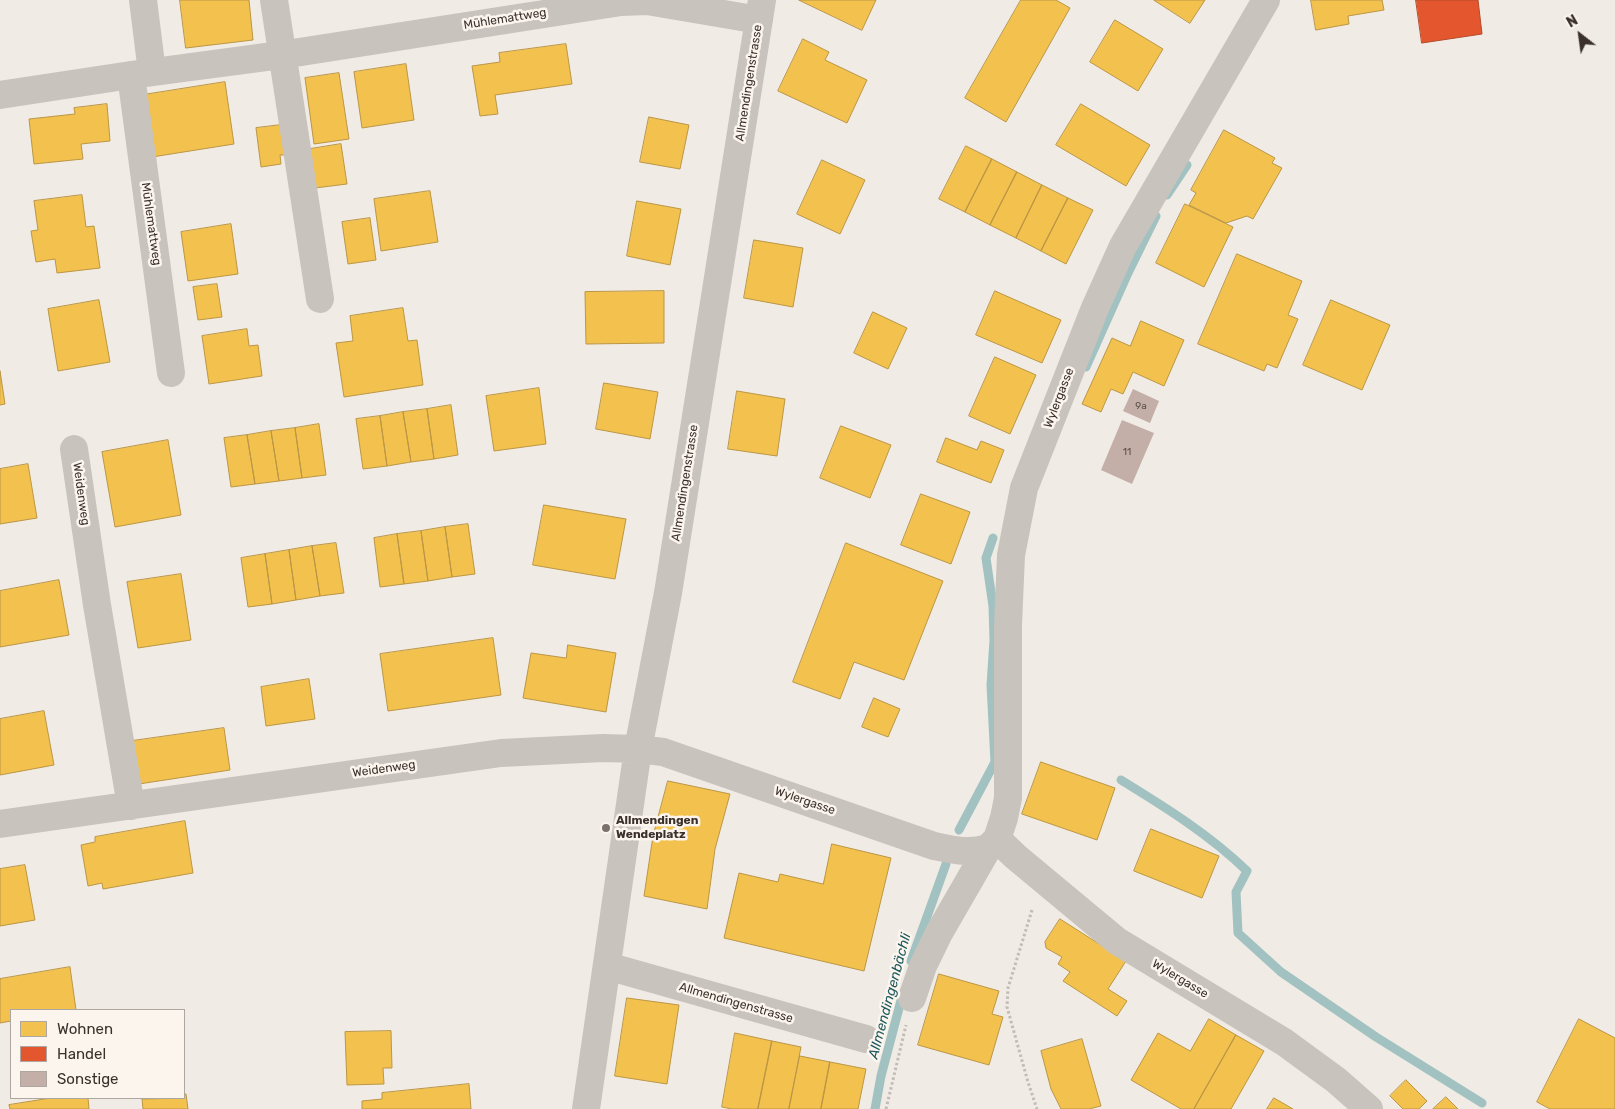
<!DOCTYPE html>
<html>
<head>
<meta charset="utf-8">
<style>
  body { margin:0 }
  #map { position:relative; width:1615px; height:1109px; overflow:hidden; background:#f0ebe5; font-family:Rubik,sans-serif }
  canvas { display:block }
  .legend { position:absolute; left:10px; top:1009px; width:175px; height:90px; box-sizing:border-box; background:#fbf5ee; border:1px solid #aea6a0; margin:0; padding:6px 9px; list-style:none; font-size:15px; color:#3b302b }
  .legend li { display:flex; align-items:center; gap:10px; height:25px }
  .legend b { width:25px; border:1px solid #aea6a0 }
  .north { position:absolute; left:1555px; top:10px; width:50px; height:50px; -webkit-text-stroke:4px #fbf5ee; paint-order:stroke; rotate:330deg; font-size:14px; font-weight:700; line-height:20px; text-align:center; color:#3b302b }
  .north::after { content:''; display:block; margin:auto; width:18px; height:22px; background:#3b302b; clip-path:polygon(50% 0,100% 100%,50% 72%,0 100%) }
</style>
</head>
<body>
<div id="map">
<canvas width="1615" height="1109"></canvas>
<ul class="legend">
<li><b style="height:14px;background:#f2c14e"></b>Wohnen</li>
<li><b style="height:14px;background:#e4572e"></b>Handel</li>
<li><b style="height:14px;background:#c3afa7"></b>Sonstige</li>
</ul>
<div class="north">N</div>
</div>
<script>
const g = document.querySelector('canvas').getContext('2d');
g.lineJoin = 'round';
function paint(path, color) { g.fillStyle = color; g.fill(path, 'evenodd'); }
function strokePath(path, color, width, dash) { g.strokeStyle = color; g.lineWidth = width; g.lineCap = dash ? 'butt' : 'round'; g.setLineDash(dash || []); g.stroke(path); }
function write(font, color, halo, rows, align = 'center') {
  g.font = font + ' Rubik,sans-serif'; g.lineWidth = 5; g.setLineDash([]); g.textBaseline = 'middle'; g.strokeStyle = halo; g.fillStyle = color; for (const [text, x, y, turn = 0] of rows) {
    g.save(); g.translate(x, y); g.rotate((+turn || 0) * Math.PI / 180); g.textAlign = isNaN(turn) ? turn : align; if (halo) g.strokeText(text, 0, 0); g.fillText(text, 0, 0); g.restore();
  }
}
const homes = new Path2D(`
  M180,0H249L253,40L186,48Z
  M799,0H876L862,30Z
  M1021,0H1056L1070,8L1006,122L965,98Z
  M1154,0H1205L1190,23Z
  M1311,0H1382L1384,10L1348,16L1349,24L1316,30Z
  M1115,20L1163,49L1138,91L1090,62Z
  M803,39L829,52L825,60L867,80L847,123L778,91Z
  M566,44L572,84L495,95L498,114L480,116L472,66L500,62L499,53Z
  M406,64L414,120L362,128L354,72Z
  M339,73L349,139L314,144L305,78Z
  M225,82L234,144L152,157L143,95Z
  M107,104L110,141L81,144L83,159L34,164L29,119L75,114L74,108Z
  M1081,104L1150,145L1126,186L1056,145Z
  M649,117L689,125L680,169L640,162Z
  M281,125L286,155H280L281,164L261,167L256,128Z
  M1224,130L1275,158L1272,163L1282,168L1253,219L1247,216L1226,223L1189,205L1196,193L1191,190Z
  M341,144L347,184L315,188L310,149Z
  M966,146L992,159L965,212L939,199Z
  M992,159L1017,172L990,225L965,212Z
  M822,160L865,180L840,234L797,214Z
  M1017,172L1042,185L1016,238L990,225Z
  M1042,185L1068,198L1041,251L1016,238Z
  M430,191L438,242L381,251L374,199Z
  M82,195L86,227L94,226L100,268L57,273L55,259L36,262L31,231L38,230L34,201Z
  M1068,198L1093,210L1066,264L1041,251Z
  M637,201L681,209L670,265L627,256Z
  M1185,204L1233,227L1204,287L1156,263Z
  M370,218L376,260L348,264L342,222Z
  M231,224L238,274L188,281L181,232Z
  M754,240L803,248L793,307L744,298Z
  M1237,254L1302,281L1288,315L1298,319L1277,368L1267,364L1264,371L1198,344Z
  M217,284L222,317L198,320L193,287Z
  M664,291V343L586,344L585,292Z
  M995,291L1061,320L1042,363L976,335Z
  M99,300L110,362L58,371L48,309Z
  M1331,300L1390,325L1362,390L1303,365Z
  M403,308L408,341L417,340L423,385L344,397L336,343L353,341L350,316Z
  M873,312L907,328L888,369L854,353Z
  M1141,321L1184,340L1164,386L1133,372L1123,394L1111,389L1101,412L1082,404L1112,338L1130,346Z
  M247,329L249,346L258,345L262,376L209,384L202,336Z
  M995,357L1036,375L1010,434L969,416Z
  M0,371L5,404L0,405Z
  M604,383L658,392L650,439L596,429Z
  M539,388L546,444L494,451L486,396Z
  M737,391L785,399L777,456L728,449Z
  M451,405L458,455L434,459L427,409Z
  M427,409L434,459L411,462L403,412Z
  M403,412L411,462L387,466L380,416Z
  M380,416L387,466L363,469L356,419Z
  M319,424L326,475L302,478L295,428Z
  M841,426L891,445L870,498L820,478Z
  M295,428L302,478L279,481L271,431Z
  M271,431L279,481L255,484L247,435Z
  M247,435L255,484L231,487L224,438Z
  M946,438L977,450L981,441L1004,450L991,483L937,462Z
  M168,440L181,515L115,527L102,452Z
  M28,464L37,518L0,524V469Z
  M921,494L970,512L951,564L901,545Z
  M544,505L626,519L615,579L533,565Z
  M468,524L475,574L452,577L445,527Z
  M445,527L452,577L428,581L421,531Z
  M421,531L428,581L404,584L397,534Z
  M397,534L404,584L380,587L374,538Z
  M336,543L344,593L320,596L312,546Z
  M846,543L943,581L904,680L854,662L840,699L793,682Z
  M312,546L320,596L296,600L289,550Z
  M289,550L296,600L272,604L265,554Z
  M265,554L272,604L248,607L241,558Z
  M181,574L191,640L138,648L127,582Z
  M59,580L69,635L0,647V591Z
  M493,638L501,695L388,711L380,654Z
  M568,645L616,653L606,712L523,698L531,653L566,658Z
  M309,679L315,719L266,726L261,687Z
  M874,698L900,709L888,737L862,727Z
  M44,711L54,765L0,775V719Z
  M224,728L230,770L139,784L132,741Z
  M1041,762L1115,788L1097,840L1022,814Z
  M668,781L730,794L715,849L707,909L644,896L653,836Z
  M185,821L193,873L103,889L102,883L88,886L81,845L95,842V837Z
  M1151,829L1219,856L1202,898L1134,871Z
  M832,844L891,858L864,971L724,938L739,873L778,882L780,874L823,884Z
  M25,865L35,920L0,926V869Z
  M1060,919L1126,961L1108,989L1127,1001L1117,1016L1063,981L1070,972L1058,964L1062,957L1046,948L1045,942Z
  M70,967L76,1010H11V1021L0,1023V979Z
  M939,974L999,991L992,1014L1003,1017L989,1065L918,1045Z
  M627,998L679,1005L667,1084L615,1076Z
  M1209,1019L1236,1035L1194,1109H1181L1131,1080L1158,1033L1190,1051Z
  M1579,1019L1615,1038V1109H1550L1537,1102Z
  M391,1031L392,1068H383L384,1084L347,1085L345,1032Z
  M735,1033L772,1041L758,1109H732L722,1107Z
  M1236,1035L1264,1051L1231,1109H1194Z
  M1082,1039L1101,1106L1089,1109H1061L1051,1089L1041,1051Z
  M772,1041L801,1047L789,1109H758Z
  M800,1056L830,1062L821,1109H789Z
  M830,1062L866,1069L858,1109H821Z
  M1406,1080L1427,1101L1419,1109H1403L1390,1096Z
  M469,1084L471,1109H362V1101L382,1099V1093Z
  M184,1094H186L188,1109H143L142,1099L184,1098Z
  M1446,1097L1458,1109H1433Z
  M51,1098H88L89,1109H10L9,1105Z
  M1274,1098L1293,1109H1267Z`);
const shops = new Path2D(`
  M1416,0H1478L1482,34L1422,43Z`);
const stream = new Path2D(`
  M1167,195L1187,165
  M1086,367L1128,273L1156,216
  M1121,780C1165,807 1210,835 1247,871L1236,892L1238,933L1281,972L1376,1037L1482,1103
  M959,830L995,762L991,685L994,640L993,606L986,558L993,538
  M911,961L946,864
  M875,1109L881,1076L903,993`);
const building = new Path2D(`
  M1133,389L1159,401L1150,423L1123,411Z
  M1122,420L1154,433L1132,484L1101,470Z`);
const path = new Path2D(`
  M1032,910L1008,988L1007,1007L1028,1082L1037,1109
  M886,1109L906,1025`);
const minor = new Path2D(`
  M143,0L152,72
  M274,0L320,299
  M131,75L171,373
  M0,95L131,75L281,55L621,2L647,1L759,20
  M74,449L97,605L131,806
  M0,824L501,753L603,748L638,749L663,752L934,846C953,850 969,854 988,848
  M997,839L1016,857L1117,941L1284,1042L1336,1080L1369,1109
  M607,966L866,1039
  M912,998L923,966L939,933L988,848L997,839L1004,818L1008,798V625L1011,555L1024,488L1095,308L1123,246L1266,0
  M586,1109L638,749L668,593L762,0`);
const markers = [
  [606,828,5,"#7a716c"]
];
const numberNames = [
  ["9a",1141,406],
  ["11",1127,452]
];
const streetNames = [
  ["Mühlemattweg",505,19,-9],
  ["Allmendingenstrasse",749,83,-81],
  ["Mühlemattweg",151,224,82],
  ["Wylergasse",1059,398,-69],
  ["Allmendingenstrasse",685,483,-81],
  ["Weidenweg",81,494,82],
  ["Weidenweg",384,769,-8],
  ["Wylergasse",805,801,19],
  ["Wylergasse",1180,979,31],
  ["Allmendingenstrasse",736,1003,16]
];
const poiNames = [
  ["Allmendingen",616,821],
  ["Wendeplatz",616,835]
];
const waterNames = [
  ["Allmendingenbächli",890,996,-75]
];
paint(homes, '#f2c14e');
strokePath(homes, '#bb9644', 1);
paint(shops, '#e4572e');
strokePath(shops, '#b14b2d', 1);
strokePath(stream, '#a1c2c1', 9);
paint(building, '#c3afa7');
strokePath(path, '#c2bbb6', 3, [2.5, 2.5]);
strokePath(minor, '#c9c3be', 28);
for (const [x, y, r, color] of markers) { const dot = new Path2D(); dot.arc(x, y, r, 0, 2 * Math.PI); g.fillStyle = color; g.fill(dot); strokePath(dot, '#fbf5ee', 2); }
write('10px', '#5d504a', null, numberNames);
write('12px', '#3b302b', '#fbf5ee', streetNames);
write('bold 12px', '#3b302b', '#fbf5ee', poiNames, 'left');
write('italic 14px', '#1f5a5e', '#fbf5ee', waterNames);
</script>
</body>
</html>
